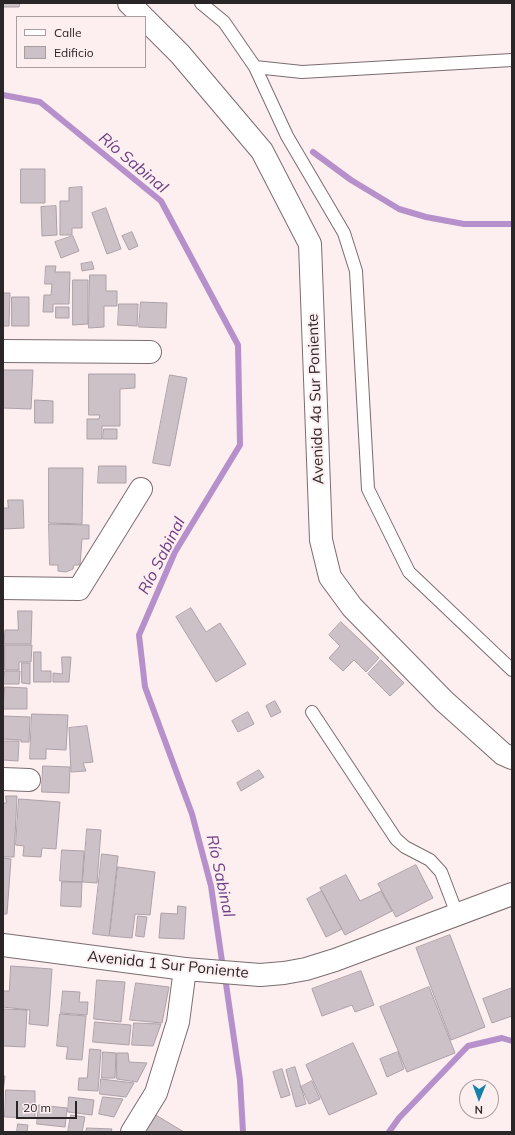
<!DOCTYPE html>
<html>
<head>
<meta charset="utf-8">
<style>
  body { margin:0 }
  #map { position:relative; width:515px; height:1135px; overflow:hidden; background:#fdeef0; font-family:Mulish,sans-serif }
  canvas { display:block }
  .frame { position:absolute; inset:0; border:4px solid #2a2526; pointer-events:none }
  .legend { position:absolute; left:16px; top:16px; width:130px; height:52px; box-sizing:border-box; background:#fdeef0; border:1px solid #a99e9f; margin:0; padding:5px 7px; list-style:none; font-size:12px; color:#2a2526 }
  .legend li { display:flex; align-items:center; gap:8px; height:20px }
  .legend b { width:20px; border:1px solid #a99e9f }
  .north { position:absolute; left:459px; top:1079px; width:40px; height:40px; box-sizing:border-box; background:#fdeef0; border:1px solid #a99e9f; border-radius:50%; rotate:181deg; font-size:11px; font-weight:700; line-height:16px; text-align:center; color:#2a2526 }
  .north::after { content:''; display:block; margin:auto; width:14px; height:18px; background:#1581a9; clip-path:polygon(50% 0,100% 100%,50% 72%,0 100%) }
  .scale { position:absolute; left:16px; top:1101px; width:61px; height:18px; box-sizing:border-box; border:2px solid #2a2526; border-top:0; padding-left:5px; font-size:12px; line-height:14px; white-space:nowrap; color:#2a2526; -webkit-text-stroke:3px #fdeef0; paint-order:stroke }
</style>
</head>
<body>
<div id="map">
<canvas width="515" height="1135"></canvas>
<div class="frame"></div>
<ul class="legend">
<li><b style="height:5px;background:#fff"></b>Calle</li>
<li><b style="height:11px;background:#cdc1c8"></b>Edificio</li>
</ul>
<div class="north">N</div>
<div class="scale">20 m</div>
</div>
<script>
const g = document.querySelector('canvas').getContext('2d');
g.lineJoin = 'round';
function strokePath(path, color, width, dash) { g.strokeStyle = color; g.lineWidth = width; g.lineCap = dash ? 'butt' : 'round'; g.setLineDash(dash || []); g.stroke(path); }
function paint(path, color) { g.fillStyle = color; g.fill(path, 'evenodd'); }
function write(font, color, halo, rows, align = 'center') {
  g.font = font + ' Mulish,sans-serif'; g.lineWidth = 4; g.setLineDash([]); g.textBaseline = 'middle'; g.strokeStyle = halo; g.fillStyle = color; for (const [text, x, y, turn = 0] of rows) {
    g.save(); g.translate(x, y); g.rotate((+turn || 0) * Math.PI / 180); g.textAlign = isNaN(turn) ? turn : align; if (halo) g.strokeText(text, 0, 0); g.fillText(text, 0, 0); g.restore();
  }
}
const stream = new Path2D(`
  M3,95L40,102L161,201L238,345L240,445L175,552L139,635L145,687L192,814L211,886L223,968
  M313,152L351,180L399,209L426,217L464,224H512
  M225,977L240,1080L243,1132
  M389,1132L399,1118L468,1046L502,1038L512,1041`);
const building = new Path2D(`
  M3,3H20L19,7H3Z
  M21,169H45V203H21Z
  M82,187V228H72V235H60V201H69V188Z
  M56,206L57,235L42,236L41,207Z
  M106,208L121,249L107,254L92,213Z
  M132,232L138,246L129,250L122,236Z
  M73,236L79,251L61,258L55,242Z
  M92,262L94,269L82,271L81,264Z
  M46,266H56L55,272H70L69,304H53V312H43L44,295H51L52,284H45Z
  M90,275H106V291H117V306H104V327L89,328Z
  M73,280H88V324L73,325Z
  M3,293H10L9,326H3Z
  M12,297H29V326H12Z
  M141,302L167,303L166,328L139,327Z
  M119,304H138L137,326L118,325Z
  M56,307H69V318H56Z
  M3,370H33L31,409L3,408Z
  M89,374H135V388L120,389V426H102V439H87V419H99L100,415H89Z
  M170,375L187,378L170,466L153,463Z
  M35,400L53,401V423H35Z
  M104,429H117V439H103Z
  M99,466H126V483H98Z
  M49,468H83L82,524L49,523Z
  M8,500H23L24,528L3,529V508H8Z
  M49,524L89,525V539H82L80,565H74L73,569L66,572L58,571V565H50Z
  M191,608L206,632L220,623L246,664L216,682L176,617Z
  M18,611H32L31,644H4L5,630H18Z
  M341,622L379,658L366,672L354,660L343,671L329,658L340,646L329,635Z
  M5,645H32L31,662H19V670H5Z
  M34,652H41V671H51V682H34Z
  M62,657H71L69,682H53V673L62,674Z
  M381,660L404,683L390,696L368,674Z
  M22,663H30V684L22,683Z
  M5,671H20L19,684H4Z
  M5,687L27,688V709H4Z
  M275,701L281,712L271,717L266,706Z
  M248,712L254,724L238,732L232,721Z
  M32,714L68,715L66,750L46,749V759H30Z
  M3,716L30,717L29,742H21V740L3,739Z
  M87,726L93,762L83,763L86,771L71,772L69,728Z
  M3,741H19L18,761L3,760Z
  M43,766L70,767L69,793L42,792Z
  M259,770L264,777L241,791L237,783Z
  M6,796H17L14,857H3V803H6Z
  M19,799L60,802L56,849L42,848L41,857L23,856L24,846L16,845Z
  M87,829L101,830L97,883L83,882Z
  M62,850L84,851L82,882L60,881Z
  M102,854L118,856L109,936L93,934Z
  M3,858L11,859L7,914H3Z
  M416,865L433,898L396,917L378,884Z
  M118,867L155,872L150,915L135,914L132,938L110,936Z
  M346,875L360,901L381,891L392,911L345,935L320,888Z
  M62,882H82L81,907L61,906Z
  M322,891L342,929L326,937L307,899Z
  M178,906L186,907L184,939L159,938L161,913L177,914Z
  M138,916L147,917L144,937L136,936Z
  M450,935L485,1027L451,1040L416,948Z
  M11,966L52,969L48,1026L29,1024L30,1010L3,1007V991H9Z
  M361,971L374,1005L355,1012L352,1005L322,1016L312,989Z
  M97,980L125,982L121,1022L94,1019Z
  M136,983L169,987L162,1023L130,1020Z
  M429,987L455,1053L407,1072L380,1007Z
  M512,988V1016L492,1023L483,999Z
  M63,991L80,992L79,1002H88L87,1015L61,1013Z
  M3,1009L27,1010L25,1047L3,1046Z
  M60,1014L86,1016L82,1060L66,1059L68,1047L57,1046Z
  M95,1022L131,1025L129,1045L93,1042Z
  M134,1023L161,1024L153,1046L132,1045Z
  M353,1043L377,1094L329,1115L306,1065Z
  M90,1049L101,1050L98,1091L78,1090L79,1078H87Z
  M103,1052L116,1053L115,1078H102Z
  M398,1052L404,1069L387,1077L380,1059Z
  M117,1053H128L129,1062L147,1063L137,1082L117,1079Z
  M295,1067L306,1104L296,1107L286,1070Z
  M282,1069L290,1095L281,1098L273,1072Z
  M3,1076H5L3,1092Z
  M101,1079L134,1083L126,1097L100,1094Z
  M312,1081L320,1099L309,1104L301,1087Z
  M6,1090L35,1091V1118L5,1117Z
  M69,1097L94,1100L92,1115L68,1112Z
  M103,1097L123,1099L114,1117L99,1114Z
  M39,1105L67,1108L65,1127L37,1124Z
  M149,1111L184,1132H136Z
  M71,1115L85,1117L82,1132H68Z
  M18,1124L28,1125L27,1132H17Z
  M87,1128L112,1129L111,1132H86Z`);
const service = new Path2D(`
  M201,3L224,22L255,67L287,136L344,233L356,271L368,489L409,572L512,670
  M255,67L302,72L512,60
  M312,712L396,839L405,847L430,860L441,872L457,914`);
const minor = new Path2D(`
  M129,3L143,17
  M145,19L180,54L262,151L310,244L321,540L330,577L352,607L444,701L503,754L512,758
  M3,351L150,352
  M3,588L79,589L141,489
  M3,779L29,780
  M132,1132L156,1093L178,1022L185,969`);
const tertiary = new Path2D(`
  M3,945L185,969L260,975L284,973L306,969L335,960L512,894`);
const streetNames = [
  ["Avenida 4a Sur Poniente",316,399,-92],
  ["Avenida 1 Sur Poniente",168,965,6]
];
const waterNames = [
  ["Río Sabinal",133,163,40],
  ["Río Sabinal",162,556,-63],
  ["Río Sabinal",220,876,78]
];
strokePath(stream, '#b590ca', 6);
paint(building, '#cdc1c8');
strokePath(building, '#ada1a8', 1);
strokePath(service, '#7b6d6f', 14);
strokePath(minor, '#7b6d6f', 24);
strokePath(tertiary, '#7b6d6f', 24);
strokePath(service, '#fff', 12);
strokePath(minor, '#fff', 22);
strokePath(tertiary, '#fff', 22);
write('15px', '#2a2526', '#fdeef0', streetNames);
write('italic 16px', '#6b3d84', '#fdeef0', waterNames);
</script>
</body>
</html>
